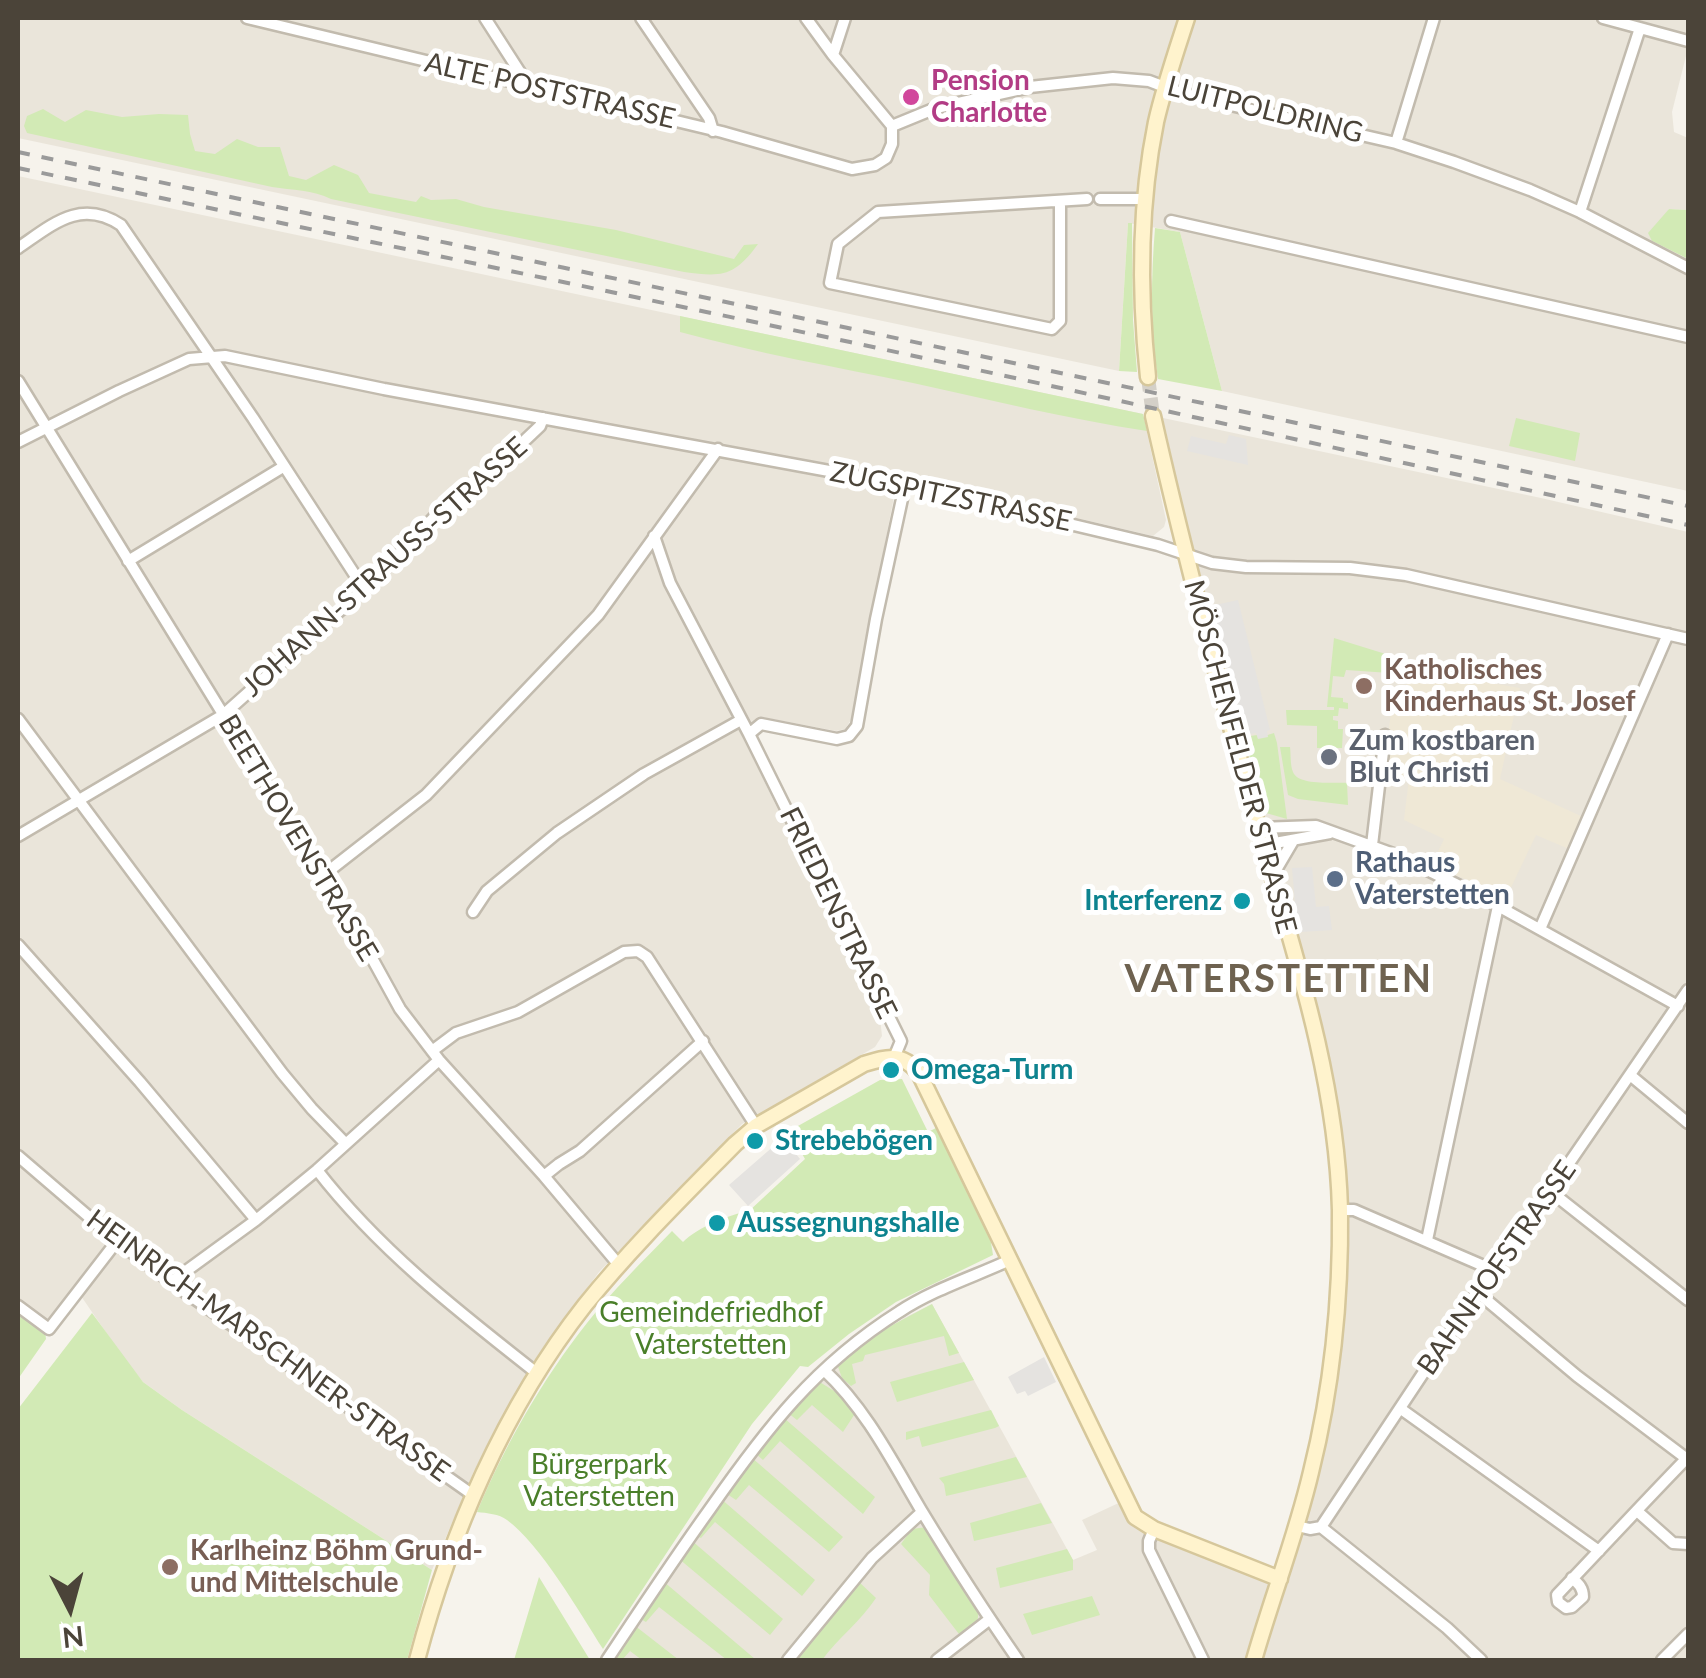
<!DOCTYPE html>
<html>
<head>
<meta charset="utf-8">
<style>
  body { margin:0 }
  #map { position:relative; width:1706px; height:1678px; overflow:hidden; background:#f6f3ec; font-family:Lato,sans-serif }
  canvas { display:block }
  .frame { position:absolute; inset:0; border:20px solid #4b4439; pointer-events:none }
  .north { position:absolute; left:20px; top:1558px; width:100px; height:100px; -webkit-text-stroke:8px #fff; paint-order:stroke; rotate:174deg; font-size:28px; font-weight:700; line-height:40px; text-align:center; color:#4b4439 }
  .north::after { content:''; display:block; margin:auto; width:35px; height:45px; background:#4b4439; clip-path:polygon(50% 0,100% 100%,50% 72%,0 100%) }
</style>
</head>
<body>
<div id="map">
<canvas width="1706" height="1678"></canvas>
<div class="frame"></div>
<div class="north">N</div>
</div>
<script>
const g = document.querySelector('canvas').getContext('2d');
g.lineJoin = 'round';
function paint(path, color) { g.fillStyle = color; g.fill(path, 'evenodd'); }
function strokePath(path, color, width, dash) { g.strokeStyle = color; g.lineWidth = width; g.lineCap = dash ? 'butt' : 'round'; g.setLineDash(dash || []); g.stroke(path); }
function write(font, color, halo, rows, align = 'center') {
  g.font = font + ' Lato,sans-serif'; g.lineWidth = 10; g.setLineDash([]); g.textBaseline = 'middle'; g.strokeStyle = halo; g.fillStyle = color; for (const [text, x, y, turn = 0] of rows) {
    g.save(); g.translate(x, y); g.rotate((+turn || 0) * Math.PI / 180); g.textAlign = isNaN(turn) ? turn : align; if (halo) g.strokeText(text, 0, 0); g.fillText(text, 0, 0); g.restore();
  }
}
const residential = new Path2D(`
  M18,18H1688V48L1672,112L1674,132L1688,138V210L1669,209L1652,241L1688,259V491L1222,391L1180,232L1128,223L1119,371L18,138Z
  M18,176L1143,414L1166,520L1164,527L1153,536L898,476L851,720L845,729L836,731L762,717L740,732L880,1018L882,1036L875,1047L742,1124L599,1272L538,1355L521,1384L474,1471L432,1570L182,1410L143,1382L127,1363L81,1296L72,1292L47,1324L18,1303Z
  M1163,418L1541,498L1688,532V1660H611L728,1486L809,1389L837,1364L904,1318L932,1304L1073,1560L1097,1550L1082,1520L1123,1501L1162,1539L1286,1587L1312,1503L1330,1420L1338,1366L1345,1279L1316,1007L1184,513Z`);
const education = new Path2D(`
  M1409,669L1520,688L1500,779L1583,817L1569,849L1536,835L1506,898L1432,864L1444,839L1404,820L1409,778L1384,773L1391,711L1404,710Z`);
const green = new Path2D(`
  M43,109L65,122L86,110L122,117L159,114L188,115L190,134L195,151L215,154L237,139L258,147H280L289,176L306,180L334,165L358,175L369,193L416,202L421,196L431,200L456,199L484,207L616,230L734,259L744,245L758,244C734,277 722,277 684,272L331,199C313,190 292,190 272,187L27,133L24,126L27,116Z
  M1669,209L1688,210V259L1652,241L1648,233Z
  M1128,223H1132L1133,320L1137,372L1119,371Z
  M1155,228L1180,232L1222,391L1158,379C1150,329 1151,278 1155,228Z
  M680,316L1143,414L1147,431C1068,419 991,400 913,383C835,367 757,353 680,332Z
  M1516,418L1580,433L1575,461L1509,446Z
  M1334,638L1405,660L1404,674L1346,670L1344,677L1333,676L1331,697L1343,698V702L1348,703V709L1339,708L1338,716H1333V720L1338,721V729H1343L1342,748H1317V726L1287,725L1286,710H1334V707H1327Z
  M1274,733L1277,743L1287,819L1266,813L1244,737L1257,735L1258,738Z
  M1280,747H1290C1291,754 1290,765 1293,772C1298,786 1334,782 1347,783L1348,805L1298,799L1288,795Z
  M902,1079L928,1132L936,1128L990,1236L993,1255L896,1302L849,1334L808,1367L800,1366L752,1424L603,1649C580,1613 540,1544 507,1520C499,1514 487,1513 477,1512C505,1445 542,1380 587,1323C613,1290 643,1261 672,1231L683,1242C698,1227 728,1215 749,1211L805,1159L789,1131L880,1080Z
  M932,1304L959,1353L949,1356L944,1336L865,1355L863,1361L852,1364L856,1383L851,1386L842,1378L837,1364L868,1338Z
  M18,1311L45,1331L46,1339L18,1379Z
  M92,1313L143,1382L182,1410L432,1570L407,1660H18V1409Z
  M964,1362L974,1380L897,1402L890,1382Z
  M818,1381L839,1394L856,1412L843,1432L812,1405L797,1420L788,1413Z
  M991,1410L999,1426L995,1428L922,1447L919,1436L906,1440V1432Z
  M784,1418L875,1497L863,1514L780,1441L763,1460L755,1453Z
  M751,1457L843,1537L829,1552L749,1485L736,1500L724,1492Z
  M1016,1457L1027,1477L946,1496L944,1484L939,1478Z
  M720,1498L815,1580L802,1596L715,1522L701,1538L694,1535Z
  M1041,1503L1052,1523L974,1541L970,1523Z
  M927,1527L978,1609C979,1625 975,1629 962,1638L929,1595L930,1575L901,1544L912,1529Z
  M691,1540L783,1619L770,1635L678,1558Z
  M1067,1549L1073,1560V1570L1000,1588L996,1568Z
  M539,1577L590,1660H514Z
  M663,1581L755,1659L727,1660L659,1607L646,1622L639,1618Z
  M858,1581L876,1598C861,1621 838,1638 822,1660H793Z
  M1092,1596L1100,1615L1032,1635L1023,1614Z
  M634,1625L679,1660H642L630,1651L622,1660H611Z`);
const parking = new Path2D(`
  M1229,435L1246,439L1248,465L1187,451L1191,436L1226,444Z
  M1238,600L1270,730L1267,731L1268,737L1258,739L1256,733L1245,735L1211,606Z
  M1312,867L1316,907L1329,906L1332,930L1300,932L1292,902L1295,901L1292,868Z
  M783,1138L800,1159L748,1206L729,1185Z
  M1044,1357L1056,1382L1028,1396L1025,1391L1017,1394L1008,1377Z`);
const secondaryTunnel = new Path2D(`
  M1148,377L1153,416`);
const street = new Path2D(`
  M247,18L722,132L852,169L875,165L886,158L892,144V126
  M485,18L530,88
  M641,18L709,118L713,131
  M806,18L833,55L892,126
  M1603,18L1688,41
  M833,55L845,18
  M892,126L936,108L1030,87L1113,78L1149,81L1178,92L1213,101L1396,143L1454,162L1530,190L1580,212L1688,268
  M1396,143L1434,18
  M1100,199H1145
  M1060,201V321L1052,329L830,283L838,244L878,212L1087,199
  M1580,212L1640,28
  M1171,221L1688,337
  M18,248C52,225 80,198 121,225L253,418L364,589
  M18,381L362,940L400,1009L439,1060L544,1176L619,1265
  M18,442L119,391L189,359L225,356L384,389L905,485L1158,545L1212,563L1246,567L1350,568L1406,575L1688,639
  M654,536L670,583L749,734L901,1041L894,1058
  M128,561L283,467
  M18,719L282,1073L312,1109L345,1143
  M749,734L761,724L837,739L849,736L857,726L876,619L905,485
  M1259,828L1316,826L1399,856L1478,895L1678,1006
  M18,836L223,715L372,582L448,503L521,444L540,426L543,418
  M1264,845L1330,833
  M1372,845L1385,735
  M1273,875L1293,841
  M321,877L426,795L598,615L718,449
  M473,912L487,891L557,833L644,774L741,720
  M1540,929L1668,634
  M18,945L140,1082L256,1220
  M432,1051L456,1033L518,1012L624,952L638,951L647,957L756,1126
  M1630,1075L1688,1123
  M18,1156L117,1241L171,1282L473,1495
  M317,1170C379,1250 459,1312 538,1374
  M544,1176L559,1164L580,1151L703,1041
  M1550,1191L1688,1300
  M1340,1210H1354L1493,1270
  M1427,1240L1498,906
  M171,1282L256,1220L317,1170L439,1060
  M1477,1292L1577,1376L1687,1459
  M18,1306L49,1329L117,1241
  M824,1370C866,1409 892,1461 921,1510C952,1561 984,1611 1018,1660
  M1401,1409L1599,1551
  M1637,1511L1673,1543L1688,1544
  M1297,1526L1310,1529L1321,1527L1477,1292L1550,1191L1688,990
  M1321,1527L1447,1628L1481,1660
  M1154,1529L1149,1541V1550L1203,1660
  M1572,1578C1579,1584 1583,1588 1583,1597L1572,1607L1566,1608L1558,1602L1557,1595C1601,1549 1644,1502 1688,1457
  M607,1660C641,1609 674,1559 710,1509C766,1429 815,1365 899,1312C932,1290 973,1277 1010,1260
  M788,1660L872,1558L922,1512
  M937,1660L990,1619
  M1662,1660L1688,1634`);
const secondary = new Path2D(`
  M1148,377C1139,293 1139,206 1156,122C1164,87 1176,52 1187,18
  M1153,416C1185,559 1223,700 1262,841C1297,961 1337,1084 1340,1210C1341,1296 1332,1388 1311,1472C1296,1536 1272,1597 1254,1660
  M417,1660C450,1535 504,1408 585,1305C631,1248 684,1196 735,1144L756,1126L864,1064C887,1057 902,1052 919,1073L1135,1517L1154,1529L1280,1579`);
const rail = new Path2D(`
  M18,152L1688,506
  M18,168L850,342L1688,525`);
const markers = [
  [911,97,10,"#d1479c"],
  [1364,686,10,"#8d6e63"],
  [1329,757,10,"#6b7280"],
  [1335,879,10,"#5c6f8a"],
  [1242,901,10,"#0f9aa8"],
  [891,1070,10,"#0f9aa8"],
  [755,1141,10,"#0f9aa8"],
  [717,1223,10,"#0f9aa8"],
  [170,1567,10,"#8d6e63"]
];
const hotelNames = [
  ["Pension",931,81],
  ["Charlotte",931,113]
];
const streetNames = [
  ["ALTE POSTSTRASSE",550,91,13],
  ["LUITPOLDRING",1265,110,14],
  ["ZUGSPITZSTRASSE",951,497,12],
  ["JOHANN-STRAUSS-STRASSE",385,567,-42],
  ["MÖSCHENFELDER STRASSE",1240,757,75],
  ["BEETHOVENSTRASSE",298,838,59],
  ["FRIEDENSTRASSE",838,913,64],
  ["BAHNHOFSTRASSE",1497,1268,-55],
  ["HEINRICH-MARSCHNER-STRASSE",268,1346,36]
];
const educationNames = [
  ["Katholisches",1384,670],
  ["Kinderhaus St. Josef",1384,702],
  ["Karlheinz Böhm Grund-",190,1551],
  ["und Mittelschule",190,1583]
];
const worshipNames = [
  ["Zum kostbaren",1349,741],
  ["Blut Christi",1349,773]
];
const serviceNames = [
  ["Rathaus",1355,863],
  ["Vaterstetten",1355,895]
];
const cultureNames = [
  ["Interferenz",1222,901,"right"],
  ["Omega-Turm",911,1070],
  ["Strebebögen",775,1141],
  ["Aussegnungshalle",737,1223]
];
const parkNames = [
  ["Gemeindefriedhof",711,1313],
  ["Vaterstetten",711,1345],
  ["Bürgerpark",599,1465],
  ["Vaterstetten",599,1497]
];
const districtNames = [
  ["VATERSTETTEN",1279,980]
];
paint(residential, '#eae5da');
paint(education, '#efe8d6');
paint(green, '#d2eab5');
paint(parking, '#e5e3e0');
strokePath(secondaryTunnel, '#d4d0c8', 14, [14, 7]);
strokePath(street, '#c2bbae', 15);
strokePath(secondary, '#d6c79b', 19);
strokePath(street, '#fff', 10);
strokePath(secondary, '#fff3cd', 14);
strokePath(rail, '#9a9a9a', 4, [12, 12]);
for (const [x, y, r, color] of markers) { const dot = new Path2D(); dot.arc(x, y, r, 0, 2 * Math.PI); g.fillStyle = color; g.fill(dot); strokePath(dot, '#fff', 4); }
write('bold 28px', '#b23c85', '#fff', hotelNames, 'left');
write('28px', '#4b4439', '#fff', streetNames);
write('bold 28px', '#785e54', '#fff', educationNames, 'left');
write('bold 28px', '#5b616d', '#fff', worshipNames, 'left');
write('bold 28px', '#4e5e75', '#fff', serviceNames, 'left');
write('bold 28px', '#0d838f', '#fff', cultureNames, 'left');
write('28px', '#4a7f2a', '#fff', parkNames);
g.letterSpacing = '2.5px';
write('bold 38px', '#6e6250', '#fff', districtNames);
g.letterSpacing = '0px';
</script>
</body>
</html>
